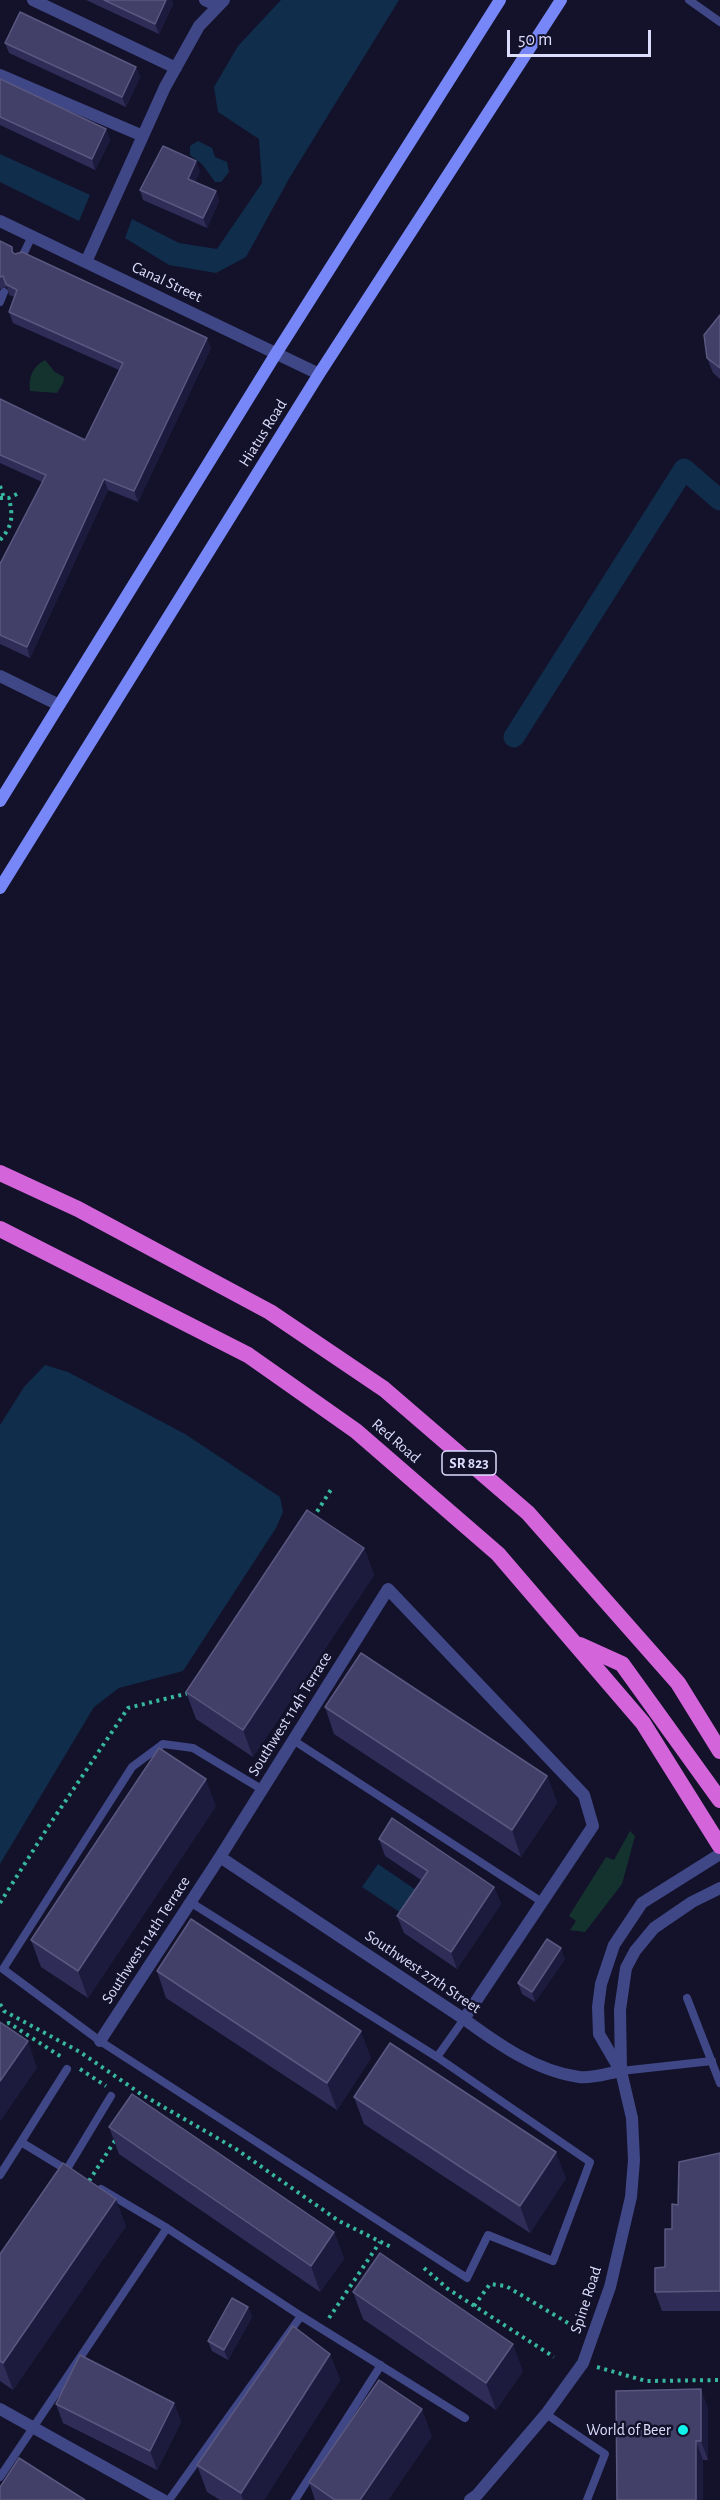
<!DOCTYPE html>
<html>
<head>
<meta charset="utf-8">
<style>
  body { margin:0 }
  #map { position:relative; width:720px; height:2500px; overflow:hidden; background:#13122a; font-family:"Alegreya Sans",sans-serif }
  canvas { display:block }
  .scale { position:absolute; left:507px; top:30px; width:144px; height:27px; box-sizing:border-box; border:3px solid #dcddfd; border-top:0; padding-left:8px; font-size:18px; line-height:21px; white-space:nowrap; color:#dcddfd; -webkit-text-stroke:4px #13122a; paint-order:stroke }
</style>
</head>
<body>
<div id="map">
<canvas width="720" height="2500"></canvas>
<div class="scale">50 m</div>
</div>
<script>
const g = document.querySelector('canvas').getContext('2d');
g.lineJoin = 'round';
function paint(path, color) { g.fillStyle = color; g.fill(path, 'evenodd'); }
function strokePath(path, color, width, dash) { g.strokeStyle = color; g.lineWidth = width; g.lineCap = dash ? 'butt' : 'round'; g.setLineDash(dash || []); g.stroke(path); }
function write(font, color, halo, rows, align = 'center') {
  g.font = font + ' "Alegreya Sans",sans-serif'; g.lineWidth = 5; g.setLineDash([]); g.textBaseline = 'middle'; g.strokeStyle = halo; g.fillStyle = color; for (const [text, x, y, turn = 0] of rows) {
    g.save(); g.translate(x, y); g.rotate((+turn || 0) * Math.PI / 180); g.textAlign = isNaN(turn) ? turn : align; if (halo) g.strokeText(text, 0, 0); g.fillText(text, 0, 0); g.restore();
  }
}
const green = new Path2D(`
  M45,360L55,372L64,377L63,383L57,393L30,391C28,377 33,366 45,360Z
  M630,1831L635,1836L622,1884L585,1932L570,1930L576,1921L569,1916L606,1857L614,1860Z`);
const water = new Path2D(`
  M281,0H399L290,177L246,257L216,273L169,265L125,238L132,219L179,243L217,249L262,183L259,139L218,112L214,87L238,46Z
  M198,141L212,148L215,157L227,162L229,172L221,182H215L202,164L190,155V146Z
  M0,154L90,195L79,221L0,182Z
  M45,1365L68,1372L185,1434L280,1497L283,1512L276,1528L183,1671L119,1688L94,1707L0,1864V1425L24,1387Z
  M378,1864L416,1890L401,1913L362,1887Z`);
const canal = new Path2D(`
  M514,737L684,469L720,500`);
const path = new Path2D(`
  M0,486L4,498
  M0,498H9L21,492
  M0,540C13,526 13,516 9,498
  M313,1518L332,1488
  M0,1903L48,1827L128,1708L189,1693
  M0,2004L4,2011L80,2052L141,2094L236,2149L339,2221L393,2248
  M0,2026L9,2023L63,2058
  M80,2069L106,2086
  M89,2181L116,2139
  M424,2268L448,2289L554,2357
  M474,2306L490,2284L506,2286L568,2323
  M329,2318L380,2242
  M597,2367L646,2381L720,2380`);
const service = new Path2D(`
  M689,0L720,22
  M21,259L32,236
  M0,302L4,292
  M293,1740L542,1902
  M263,1790L193,1748L163,1744L132,1767L3,1969L100,2041L467,2278L488,2235L553,2261L590,2162L437,2057
  M190,1902L437,2057L464,2019
  M687,1998L720,2083
  M621,2071L712,2061
  M21,2142L67,2069
  M64,2174L111,2096
  M0,2175L21,2142L67,2170
  M101,2189L167,2228
  M301,2316L465,2418
  M546,2414L605,2454L587,2500
  M0,2477L167,2228L301,2316L169,2500
  M295,2500L381,2365`);
const minor = new Path2D(`
  M33,0L176,68
  M205,0L218,6
  M0,75L143,136
  M0,221L319,374
  M86,262L165,87L199,26L224,0
  M0,676L59,705
  M220,1857L464,2019C498,2044 536,2071 579,2077C592,2079 608,2073 621,2071
  M100,2041L220,1857L388,1589L584,1795L593,1826L464,2019
  M620,2070L599,2034L598,2007L601,1984L614,1945L642,1903L720,1854
  M0,2409L163,2500
  M470,2500L477,2495L546,2414L583,2363L610,2287L631,2197L634,2160L632,2118L621,2071L620,2010L626,1968L635,1951L654,1928L692,1902L720,1888`);
const secondary = new Path2D(`
  M0,801L277,352L500,0
  M0,888L319,374L561,0`);
const trunk = new Path2D(`
  M0,1173L78,1209L270,1312L384,1389L528,1513L678,1683L720,1751
  M0,1229L248,1355L356,1431L498,1554L643,1723L720,1846
  M580,1645L622,1664L720,1800`);
const wall = new Path2D(`
  M86,0H172L173,4L159,34Z
  M5,43L136,67L140,77L126,107L9,53Z
  M0,79L106,129L110,140L95,170L0,125Z
  M200,171L195,182L216,191L219,201L207,228L143,200L140,190Z
  M0,241L12,247L14,253L211,348L138,502L108,490L30,658L0,644V564L42,482L0,463V399L85,440L119,370L13,323L9,312L15,297L9,295L7,287L0,289Z
  M720,315V379L713,373L707,358Z
  M364,1548L374,1575L253,1757L196,1719L186,1692Z
  M325,1707L547,1776L557,1803L521,1857L334,1734Z
  M216,1806L88,1998L41,1967L31,1940Z
  M379,1839L494,1887L501,1904L457,1969L404,1933L397,1916L421,1880L385,1856Z
  M565,1959L535,2002L522,1994L518,1983Z
  M157,1971L371,2058L337,2110L166,1998Z
  M354,2097L566,2178L530,2233L364,2124Z
  M109,2127L334,2232L344,2259L320,2292L119,2154Z
  M720,2153V2311H662L655,2292L665,2267L678,2205Z
  M126,2226L13,2390L0,2381V2254Z
  M353,2292L523,2371L496,2410L363,2319Z
  M248,2307L252,2317L228,2360L212,2351L208,2341Z
  M330,2354L340,2380L264,2500H220L207,2492L197,2465Z
  M174,2403L181,2422L157,2470L63,2423L56,2404Z
  M708,2408V2460H703L617,2500Z
  M432,2436L388,2500H315L309,2482Z`);
const shadedWall = new Path2D(`
  M166,0H172L173,4L159,34L155,24Z
  M136,67L140,77L126,107L122,97Z
  M106,129L110,140L95,170L92,159Z
  M196,161L200,171L192,189L188,179Z
  M216,191L219,201L207,228L203,218Z
  M207,338L211,348L138,502L134,491Z
  M104,479L108,490L30,658L27,647Z
  M364,1548L374,1575L253,1757L243,1730Z
  M547,1776L557,1803L521,1857L512,1830Z
  M206,1779L216,1806L88,1998L78,1971Z
  M494,1887L501,1904L457,1969L451,1952Z
  M561,1948L565,1959L535,2002L532,1992Z
  M361,2031L371,2058L337,2110L327,2083Z
  M28,2041L37,2068L0,2122V2081Z
  M556,2152L566,2178L530,2233L520,2206Z
  M116,2199L126,2226L13,2390L3,2363Z
  M334,2232L344,2259L320,2292L311,2266Z
  M248,2307L252,2317L228,2360L224,2350Z
  M513,2344L523,2371L496,2410L486,2383Z
  M330,2354L340,2380L264,2500H243L241,2493Z
  M701,2389L708,2408V2460L701,2441Z
  M174,2403L181,2422L157,2470L150,2451Z
  M422,2409L432,2436L388,2500H360Z
  M696,2441L703,2460V2500H696Z`);
const building = new Path2D(`
  M104,0H166L155,24Z
  M20,12L136,67L122,97L5,43Z
  M0,79L106,129L92,159L0,117Z
  M163,146L196,161L188,179L216,191L203,218L140,190Z
  M0,241L12,247V252L15,254L22,252L207,338L134,491L104,479L27,647L0,635V564L46,475L0,455V399L85,440L123,363L9,312L17,290L6,284L3,276L0,277Z
  M720,315V368L707,358L704,335Z
  M307,1510L364,1548L243,1730L186,1692Z
  M361,1653L547,1776L512,1830L325,1707Z
  M159,1748L206,1779L78,1971L31,1940Z
  M392,1818L494,1887L451,1952L397,1916L428,1871L379,1839Z
  M191,1919L361,2031L327,2083L157,1971Z
  M547,1939L561,1948L532,1992L518,1983Z
  M0,2022L28,2041L0,2081Z
  M390,2043L556,2152L520,2206L354,2097Z
  M132,2094L334,2232L311,2266L109,2127Z
  M720,2153V2291L655,2292V2268L665,2267V2229H672V2204L678,2205L679,2162Z
  M63,2163L116,2199L3,2363L0,2361V2254Z
  M380,2253L513,2344L486,2383L353,2292Z
  M232,2298L248,2307L224,2350L208,2341Z
  M293,2326L330,2354L241,2493L197,2465Z
  M80,2355L174,2403L150,2451L56,2404Z
  M379,2380L422,2409L360,2500H335L309,2482Z
  M701,2389V2441H696V2500H617L616,2391Z
  M19,2458L85,2500H0V2487Z`);
const markers = [
  [683,2430,6,"#12f4eb"]
];
const shields = [
  [469,1463,54]
];
const shieldNames = [
  ["SR 823",469,1463]
];
const streetNames = [
  ["Canal Street",167,282,25],
  ["Hiatus Road",263,433,-58],
  ["Red Road",396,1441,41],
  ["Southwest 114h Terrace",290,1714,-58],
  ["Southwest 114th Terrace",146,1940,-57],
  ["Southwest 27th Street",423,1972,34],
  ["Spine Road",586,2300,-72]
];
const poiNames = [
  ["World of Beer",671,2430]
];
paint(green, '#15332e');
paint(water, '#102d4b');
strokePath(canal, '#102d4b', 21);
strokePath(path, '#37b79e', 4, [3, 4.5]);
strokePath(service, '#404786', 8);
strokePath(minor, '#404786', 12);
strokePath(secondary, '#7887f8', 12);
strokePath(trunk, '#d364da', 16);
paint(wall, '#2f2c57');
paint(shadedWall, '#1c1a3d');
paint(building, '#423f68');
strokePath(building, '#5a5880', 1.5);
for (const [x, y, r, color] of markers) { const dot = new Path2D(); dot.arc(x, y, r, 0, 2 * Math.PI); g.fillStyle = color; g.fill(dot); strokePath(dot, '#13122a', 2); }
for (const [x, y, w] of shields) { const box = new Path2D(); box.roundRect(x - w / 2, y - 12, w, 24, 4.5); g.fillStyle = '#13122a'; g.fill(box); strokePath(box, '#dcddfd', 1.5); }
write('bold 15px', '#dcddfd', null, shieldNames);
write('16px', '#dcddfd', '#13122a', streetNames);
write('16px', '#dcddfd', '#13122a', poiNames, 'right');
</script>
</body>
</html>
